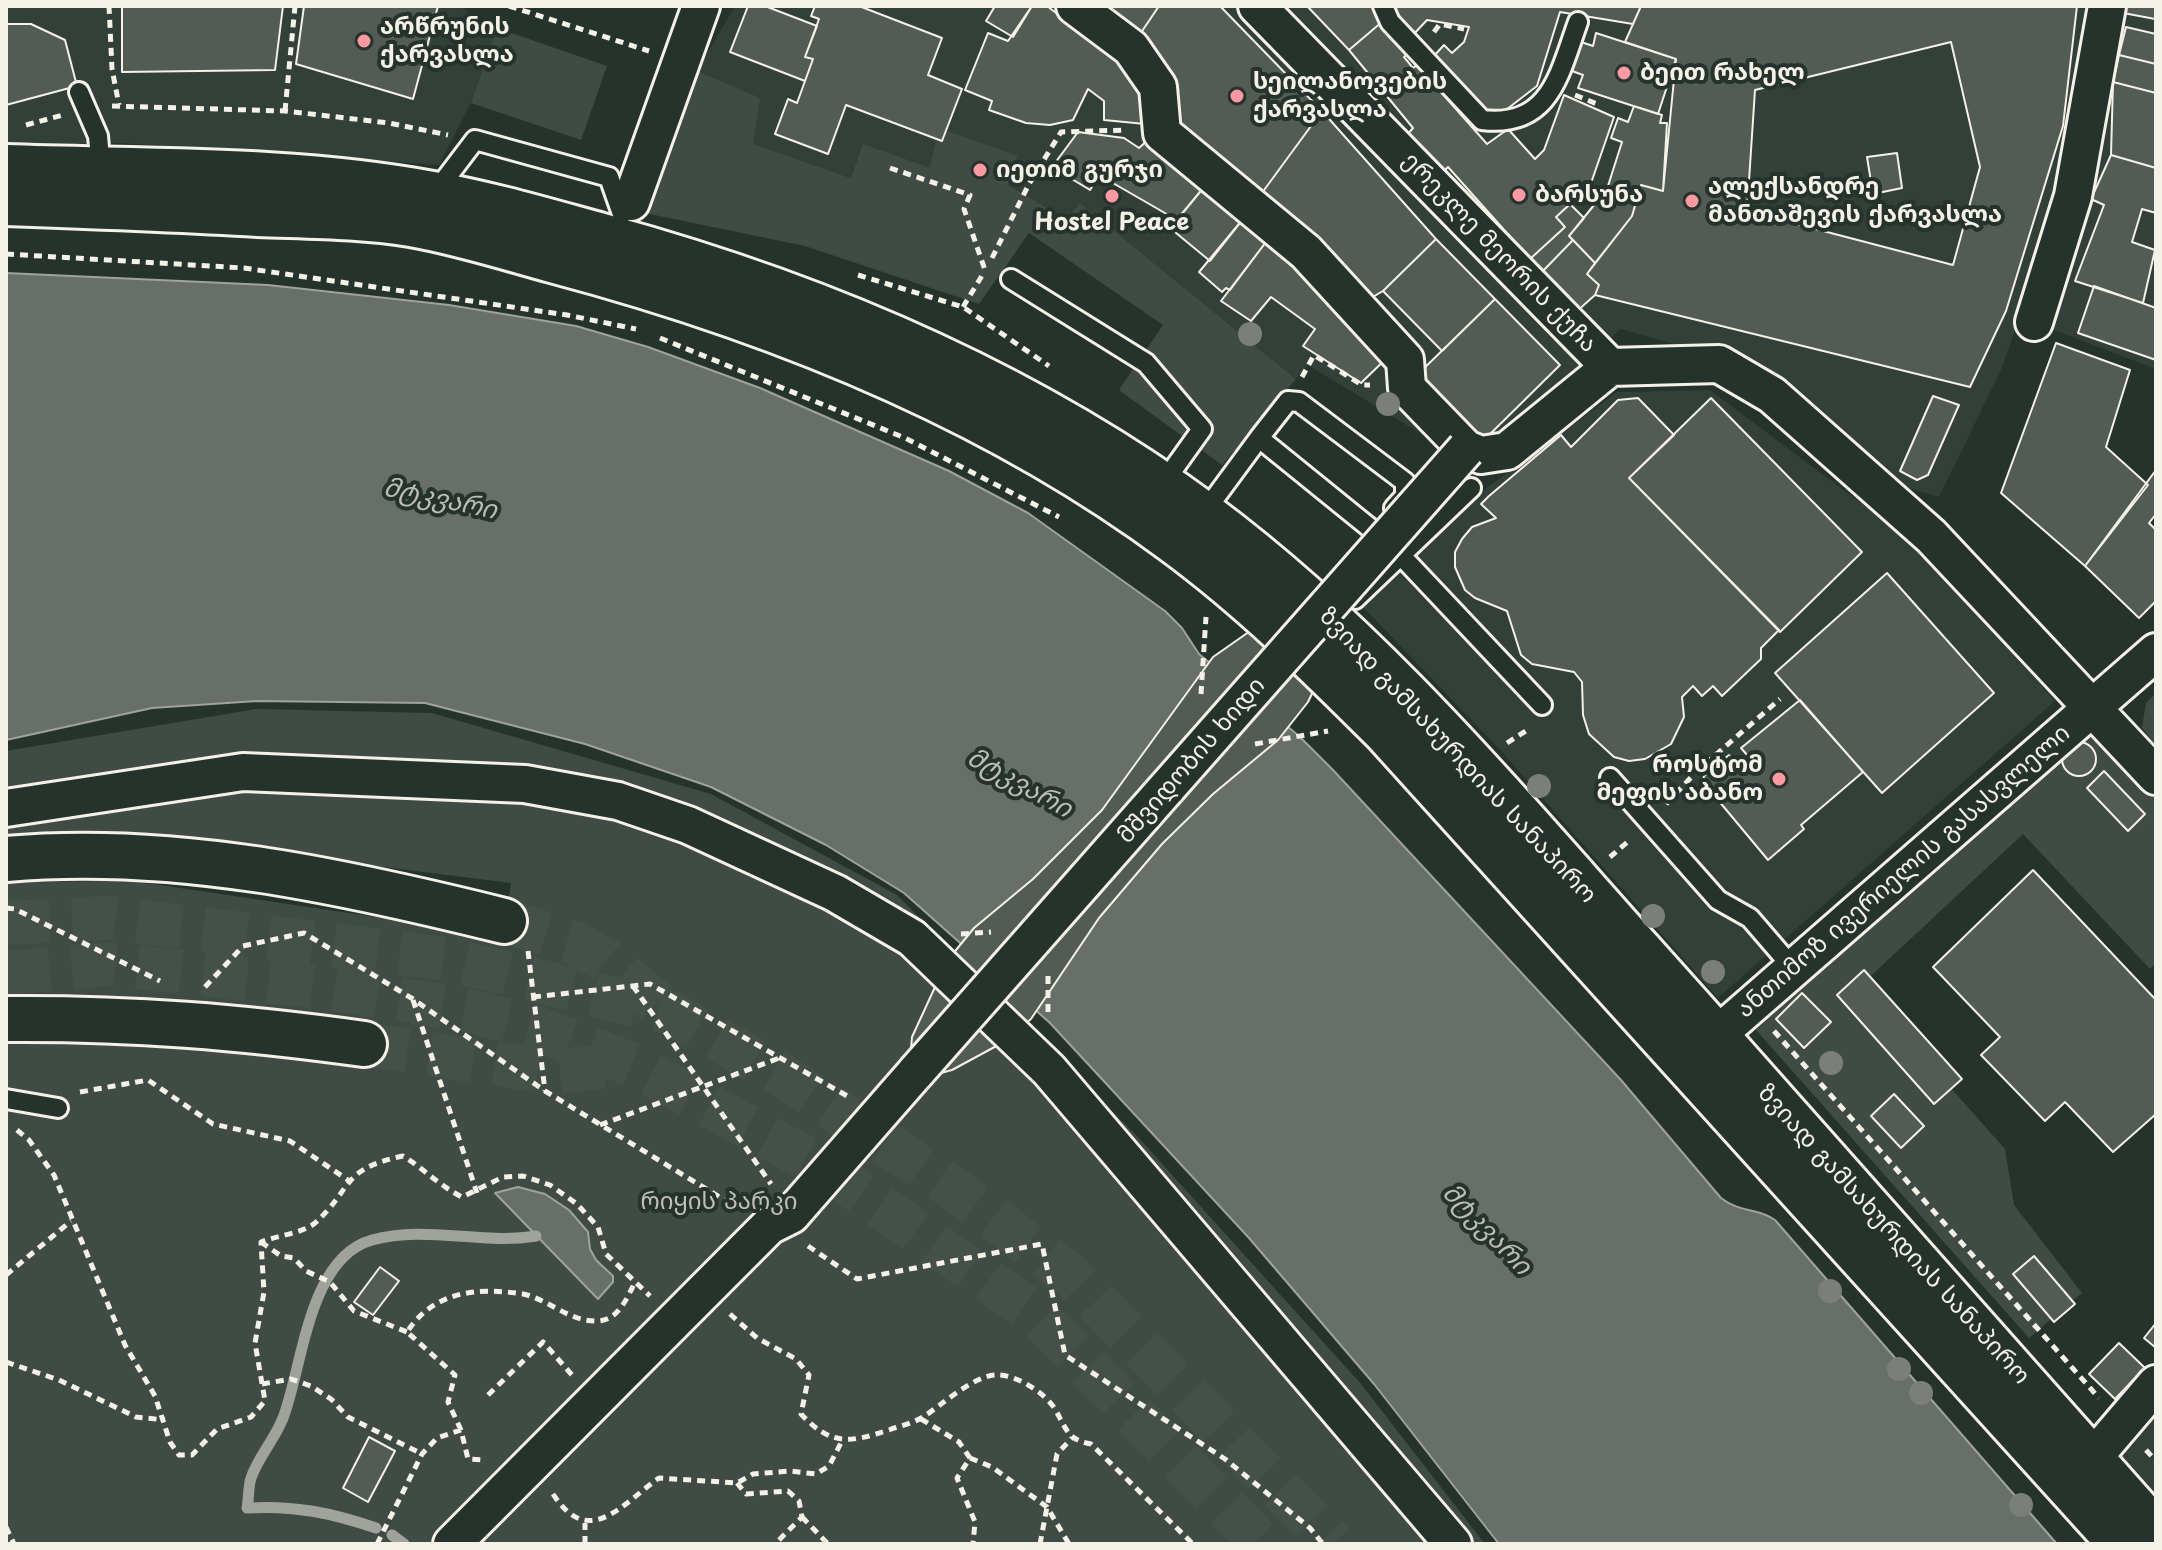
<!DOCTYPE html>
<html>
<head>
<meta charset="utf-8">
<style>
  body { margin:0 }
  #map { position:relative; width:2162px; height:1550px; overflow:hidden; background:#26332d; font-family:"Playpen Sans",sans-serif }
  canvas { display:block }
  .frame { position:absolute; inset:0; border:8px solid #f4f1e8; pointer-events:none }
</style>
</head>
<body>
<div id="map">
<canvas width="2162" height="1550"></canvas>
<div class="frame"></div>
</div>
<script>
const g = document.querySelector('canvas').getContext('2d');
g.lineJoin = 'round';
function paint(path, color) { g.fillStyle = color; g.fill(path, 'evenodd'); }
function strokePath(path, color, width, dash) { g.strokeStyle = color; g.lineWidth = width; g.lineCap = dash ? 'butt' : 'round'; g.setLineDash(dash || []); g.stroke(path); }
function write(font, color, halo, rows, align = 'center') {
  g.font = font + ' "Playpen Sans","Noto Sans Georgian",sans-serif'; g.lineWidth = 8; g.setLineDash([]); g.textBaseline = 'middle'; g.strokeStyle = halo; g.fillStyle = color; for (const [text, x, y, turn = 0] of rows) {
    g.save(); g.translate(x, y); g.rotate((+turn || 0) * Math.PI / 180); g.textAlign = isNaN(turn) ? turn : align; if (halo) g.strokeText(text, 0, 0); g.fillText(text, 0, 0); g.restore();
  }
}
const built = new Path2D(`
  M6,6H466L465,10L497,28L471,103L439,165L119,143L6,145Z
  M735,6H1249L1586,368L1508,437L1451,452L1308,365L1296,379L1080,203L1066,219L1008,185L1018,157L852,178L752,144L697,71Z
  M1277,6H2089L2057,212L2001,370L1939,497L1908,488L1796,393L1731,359L1620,329L1601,349Z
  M2119,6H2156V369L2041,325Z
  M1710,390L1917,545L2055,701L1718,998L1502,752L1364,608L1488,487L1617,392Z
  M2156,1403V1497L2116,1450Z`);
const green = new Path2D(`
  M497,28L607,66L581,140L471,103Z
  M697,71L760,98L753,144L851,178L863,144L930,168L939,128L1018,156L1008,185L1066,219L1080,203L1296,379L1222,465L1119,390L1163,325L1029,233L979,304L805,246L645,213Z
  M2156,693V745L2142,728L2146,703Z
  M256,709L432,713L711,794L897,895L1137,1136L1361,1384L1485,1544H6V1108L52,1116L64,1099L6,1089V882L122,881L160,885L504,936L511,883L192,843L6,837V751Z
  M2089,724L2156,797V963L2150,969L2023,834L1860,986L2005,1149L2014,1205L2082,1293L2029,1338L1756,1030Z`);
const water = new Path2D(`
  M6,273L268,285L449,305L576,326L648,347L760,388L949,471L1028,513L1165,611L1182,628L1199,654L1299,736L1333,770L1621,1080L1721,1198C1740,1213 1759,1208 1775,1220L2057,1544H1499L1374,1384L1249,1238L1050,1023L904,893L826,845L711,787L585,744L425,703L257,701L152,708L6,740Z
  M518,1187L545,1194L569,1210L588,1232L590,1249L596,1260L613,1276V1282L598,1299L495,1193Z`);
const stream = new Path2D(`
  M376,1528C332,1513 294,1505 247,1508C249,1499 248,1487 251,1478C258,1457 275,1439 283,1418C303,1366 308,1258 372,1240C426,1225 482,1245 536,1236
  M392,1535L404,1544`);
const building = new Path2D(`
  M122,6H283L275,70L122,72Z
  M304,6H438L413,99L296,64Z
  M748,6H765L817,26L805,57L813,59L805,81L730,52Z
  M815,6H859L942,38L928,75L962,89L942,141L846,105L828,154L775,134L788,99L797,103L813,59L805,57L819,19L811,16Z
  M995,6H1032L1013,37L986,21Z
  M1032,6H1047L1154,88L1145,124L1104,120V101L1088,89L1073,120L1050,125L1026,123L989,110L992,101L965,90L988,33L1008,41Z
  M1078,6H1159L1134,43Z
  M1159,6H1220L1322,111L1259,197L1171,125L1134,43Z
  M1307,6H1376L1383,21L1349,50Z
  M1392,6H1641L1633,24L1560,12L1537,86L1498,116L1485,113L1433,57L1444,45L1452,53L1464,42L1469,27L1427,20L1412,36L1395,16Z
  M1641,6H2077L2063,126L2006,311L1970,387L1595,295L1599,285L1587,274L1632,216L1641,185L1663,191L1676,59L1625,42ZM1951,42L1980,167L1953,265L1747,211L1755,90Z
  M2119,6H2156L2155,19L2118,12Z
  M1383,21L1408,53L1404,57L1413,68L1417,65L1487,144L1508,129L1535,159L1544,150L1564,95L1614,117L1590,186L1556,217L1565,227L1530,259L1448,167L1441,174L1406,136L1413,128L1349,50Z
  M6,24H31L65,40L77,86L6,105Z
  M2126,27L2156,34V64L2119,55Z
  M1596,33L1676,59L1658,114L1578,88L1583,75L1572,71L1581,42L1593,46Z
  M2119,55L2156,64V93L2113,82Z
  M2113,82L2156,93V168L2111,155Z
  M1634,106L1662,115L1660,123H1667L1663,191L1641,185L1632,216L1595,263L1569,236L1607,189L1622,142L1611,138L1618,118L1628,122Z
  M1322,111L1436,239L1383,291L1371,298L1259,197Z
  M1078,132L1124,138L1139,148L1150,138L1209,181L1177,220L1099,175L1090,190L1052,167Z
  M1897,153L1902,188L1873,194L1867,157Z
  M2111,155L2156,168V213L2142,209L2132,242L2155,250L2143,303L2075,281L2104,205L2091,199Z
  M1209,181L1248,213L1210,261L1170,228Z
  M1570,204L1584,218L1569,236L1573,240L1541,273L1530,259L1565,227L1556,217Z
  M1248,213L1272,234L1230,290L1226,288L1222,292L1199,272Z
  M1272,234L1393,352L1361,383L1303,346L1315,329L1271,297L1251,321L1221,301Z
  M1436,239L1495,299L1442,351L1383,291Z
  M1573,240L1595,263L1587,274L1599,285L1595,295L1576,312L1541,273Z
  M2094,286L2156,308V360L2078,333Z
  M1495,299L1560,365L1478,446L1413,379Z
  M2056,343L2130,370L2106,447L2148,485L2085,566L2001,493Z
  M1933,396L1959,405L1928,475L1917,480L1900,471Z
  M1638,398L1674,435L1629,478L1779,630L1761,648V659L1722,696L1713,686L1702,696L1693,686L1682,697L1684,717L1671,744L1645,759L1629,761L1614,757L1589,734L1583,715L1582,682L1574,672L1532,664L1521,655L1507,611L1475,598L1465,590L1455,567V552L1462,539L1472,527L1496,518L1481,504L1489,496L1561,435L1571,447L1618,400Z
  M1711,398L1862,552L1780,632L1629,478Z
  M2156,470V514L2149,523L2156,530V601L2139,618L2085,566Z
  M1887,573L1994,693L1882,793L1775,673Z
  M1293,601L1331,654L1308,702L1278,740L1213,794L1162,844L1099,918L1031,1019L1002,1043L952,1070L926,1077L910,1061L912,1037L947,961L974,928L1033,879L1102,810L1213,657Z
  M1800,700L1863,772L1801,825L1804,829L1768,860L1703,782L1704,776L1729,755L1737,765L1748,756L1741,748Z
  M2062 759a17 17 0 1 1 34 0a17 17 0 1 1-34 0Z
  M2104,771L2145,814L2128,831L2087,788Z
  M2033,870L2156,1000V1114L2113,1152L2065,1102L2045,1121L1981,1055L2000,1037L1933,967Z
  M1864,970L1962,1079L1934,1104L1837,995Z
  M1802,993L1831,1022L1804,1048L1776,1019Z
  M1894,1094L1924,1126L1901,1148L1871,1116Z
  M2034,1256L2075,1304L2054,1322L2013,1274Z
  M380,1267L399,1281L373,1315L354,1302Z
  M2156,1323V1348L2144,1338Z
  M2119,1343L2145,1368L2115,1399L2089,1374Z
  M369,1437L395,1451L368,1502L343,1488Z`);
const primaryTunnel = new Path2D(`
  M504,921L573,942L605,960L658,1004
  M6,923L110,918L447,959L670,1013L778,1073L946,1183L1071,1276L1334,1544
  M6,973L108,964L328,988L465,1010L537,1028L633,1065L825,1168L1034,1313L1262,1544
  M364,1044L549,1072L623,1065`);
const path = new Path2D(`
  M109,6L112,69L119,105
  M509,6L649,51
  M1434,32L1440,24L1464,29
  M1575,95L1597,104
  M112,106L285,111L389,123L448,135
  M285,111L295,6
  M26,125L63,115
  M890,168L970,195L964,209L985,270
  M6,254L244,268L567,315L636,329
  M992,258L1029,184L1061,132L1127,130
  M858,275L963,307L1049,366
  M963,307L983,274
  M660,338L905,438L1059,517
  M1302,377L1314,355L1362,385H1370
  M1201,694L1206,617
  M1507,743L1529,729
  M1255,744L1328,731
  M1666,804L1697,771L1780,699
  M1610,857L1631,839
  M6,908L15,909L160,981
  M961,934L991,932
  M528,951L545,1091
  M1048,976V1018
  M633,986L771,1184
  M205,987L243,946L304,933L413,999L545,1091L736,1207
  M533,997L650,984L849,1097
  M413,1000L477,1193
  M1774,1031L2099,1398
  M80,1092L148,1080L213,1124L290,1141L348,1180
  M600,1125L782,1057
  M17,1130L29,1140L54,1175L125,1345L155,1396L170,1442L179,1455H192L217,1429L251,1417L265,1401L255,1343L264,1292L261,1242C276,1236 303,1233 315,1223C353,1189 340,1169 403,1156C424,1169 440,1186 462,1197L503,1177L523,1176L550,1185L577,1204L598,1227L606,1254L650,1296
  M261,1242L281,1256L294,1258L306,1271L330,1282L354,1311L407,1332
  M808,1246L857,1279L1042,1244L1065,1355L1225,1459L1310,1528L1323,1544
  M6,1275L71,1221
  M730,1314L757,1338L796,1359L809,1375L801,1414C831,1446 849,1443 889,1430C900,1426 913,1423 923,1417C942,1405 975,1374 998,1375C1017,1375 1045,1393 1055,1409C1066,1428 1067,1440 1091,1444L1193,1544
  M6,1362L59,1380L136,1417L165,1420
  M262,1384L291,1379L311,1386L331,1399L348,1417L422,1454
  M488,1395L543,1342L572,1375
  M921,1419L959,1442L970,1458L957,1478L975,1522L973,1544
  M461,1430L448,1402L455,1375L407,1332C434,1291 477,1287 523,1294C548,1299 571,1323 599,1321C619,1319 627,1298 635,1282
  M2146,1450L2156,1461
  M970,1458L992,1467L1047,1507L1069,1544
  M737,1483L746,1494L788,1491L799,1501L802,1517L775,1544
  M553,1494C589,1550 622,1504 659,1478L737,1483L753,1474L790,1471L816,1474L829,1466L842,1441
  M802,1517L828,1544
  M6,1527L14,1544
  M377,1544L422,1454L437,1438L461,1430L468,1459L485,1460
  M585,1544V1523
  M1040,1544L1057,1454L1072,1438`);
const lane = new Path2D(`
  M1383,6L1390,22L1482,120C1550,128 1559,75 1578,22
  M79,92L98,136L101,170
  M434,194L475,140L609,177L622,214
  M1011,279L1146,363L1202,429L1162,485
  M1259,438L1288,401L1299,402L1405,482V496L1394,508
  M1203,514L1259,438L1391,545L1542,705
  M1355,599L1471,488
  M1610,778L1718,900L1750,918L1793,968
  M6,1099L58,1108`);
const street = new Path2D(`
  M1075,6L1131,48L1158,87L1162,133L1306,252L1405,360L1407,388L1466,449L1481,455L1507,451L1610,367
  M1257,6L1610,367L1719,364L1772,395L1931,536L2156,776
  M631,202L701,6
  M2034,322L2073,196L2107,6
  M6,808L243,772L525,784L618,801L688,825L835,893L912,938L1049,1070L1453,1544
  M1716,1036L2156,652
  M2092,1459L2156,1384
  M452,1544L769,1226L791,1215L916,1072`);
const primary = new Path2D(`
  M6,859C173,844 343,881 504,921
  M6,1019C131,1018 241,1027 364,1044`);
const highway = new Path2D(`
  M6,167C147,172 294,168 433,194C490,204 547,221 602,236C818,295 1025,382 1206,516C1371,639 1504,799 1640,951C1813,1144 1985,1338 2156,1532
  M6,203C90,206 174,209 258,214C309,216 361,216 411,224C458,232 505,247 552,260C771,318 992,406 1175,542C1251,598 1319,665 1385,731L2121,1544`);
const streetBridge = new Path2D(`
  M916,1072L1466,449`);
const trees = [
  [1250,334],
  [1388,404],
  [1539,786],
  [1653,916],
  [1713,972],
  [1831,1063],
  [1830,1291],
  [1899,1369],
  [1921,1393],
  [2021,1505]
];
const markers = [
  [364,41,8,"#ff9aa2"],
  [1624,73,8,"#ff9aa2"],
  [1237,96,8,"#ff9aa2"],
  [980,170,8,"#ff9aa2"],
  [1519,195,8,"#ff9aa2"],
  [1112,196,8,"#ff9aa2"],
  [1692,201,8,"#ff9aa2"],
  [1779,779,8,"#ff9aa2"]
];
const poiNames = [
  ["არწრუნის",380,27],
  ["ქარვასლა",380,55],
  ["ბეით რახელ",1640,73],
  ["სეილანოვების",1253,82],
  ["ქარვასლა",1253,110],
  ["იეთიმ გურჯი",996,170],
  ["ალექსანდრე",1708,187],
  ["მანთაშევის ქარვასლა",1708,215],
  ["ბარსუნა",1535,195],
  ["Hostel Peace",1112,223,"center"],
  ["როსტომ",1763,765,"right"],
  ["მეფის აბანო",1763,793,"right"]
];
const streetNames = [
  ["ერეკლე მეორის ქუჩა",1499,253,46],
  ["ზვიად გამსახურდიას სანაპირო",1457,756,47],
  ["მშვიდობის ხიდი",1192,761,-49],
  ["ანთიმოზ ივერიელის გასასვლელი",1904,872,-41],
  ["ზვიად გამსახურდიას სანაპირო",1893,1235,48]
];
const parkNames = [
  ["რიყის პარკი",719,1202]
];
const waterNames = [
  ["მტკვარი",440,500,12],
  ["მტკვარი",1019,784,29],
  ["მტკვარი",1486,1230,46]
];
paint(built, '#333f39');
paint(green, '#414b45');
paint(water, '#676f68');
strokePath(water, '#9fa39b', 2);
strokePath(stream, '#9fa39b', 11);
paint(building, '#525c55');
strokePath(building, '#f4f1e8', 2);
strokePath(primaryTunnel, '#455049', 44, [44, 22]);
strokePath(lane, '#f4f1e8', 24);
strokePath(street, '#f4f1e8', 42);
strokePath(primary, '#f4f1e8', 50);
strokePath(highway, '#f4f1e8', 50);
strokePath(path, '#f4f1e8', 5, [8, 6]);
strokePath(lane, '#26332d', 18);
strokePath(street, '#26332d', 36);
strokePath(primary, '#26332d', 44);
strokePath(highway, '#26332d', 44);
strokePath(streetBridge, '#f4f1e8', 42, []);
strokePath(streetBridge, '#26332d', 36);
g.fillStyle = '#7a8079';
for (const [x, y] of trees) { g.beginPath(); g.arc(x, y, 12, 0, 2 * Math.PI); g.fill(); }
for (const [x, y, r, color] of markers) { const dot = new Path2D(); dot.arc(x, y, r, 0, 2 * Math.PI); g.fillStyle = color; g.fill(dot); strokePath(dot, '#26332d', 3); }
write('bold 24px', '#f4f1e8', '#26332d', poiNames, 'left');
write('24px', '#f4f1e8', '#26332d', streetNames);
write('24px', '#bebfb7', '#26332d', parkNames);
write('italic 26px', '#bcbdb5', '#26332d', waterNames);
</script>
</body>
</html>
